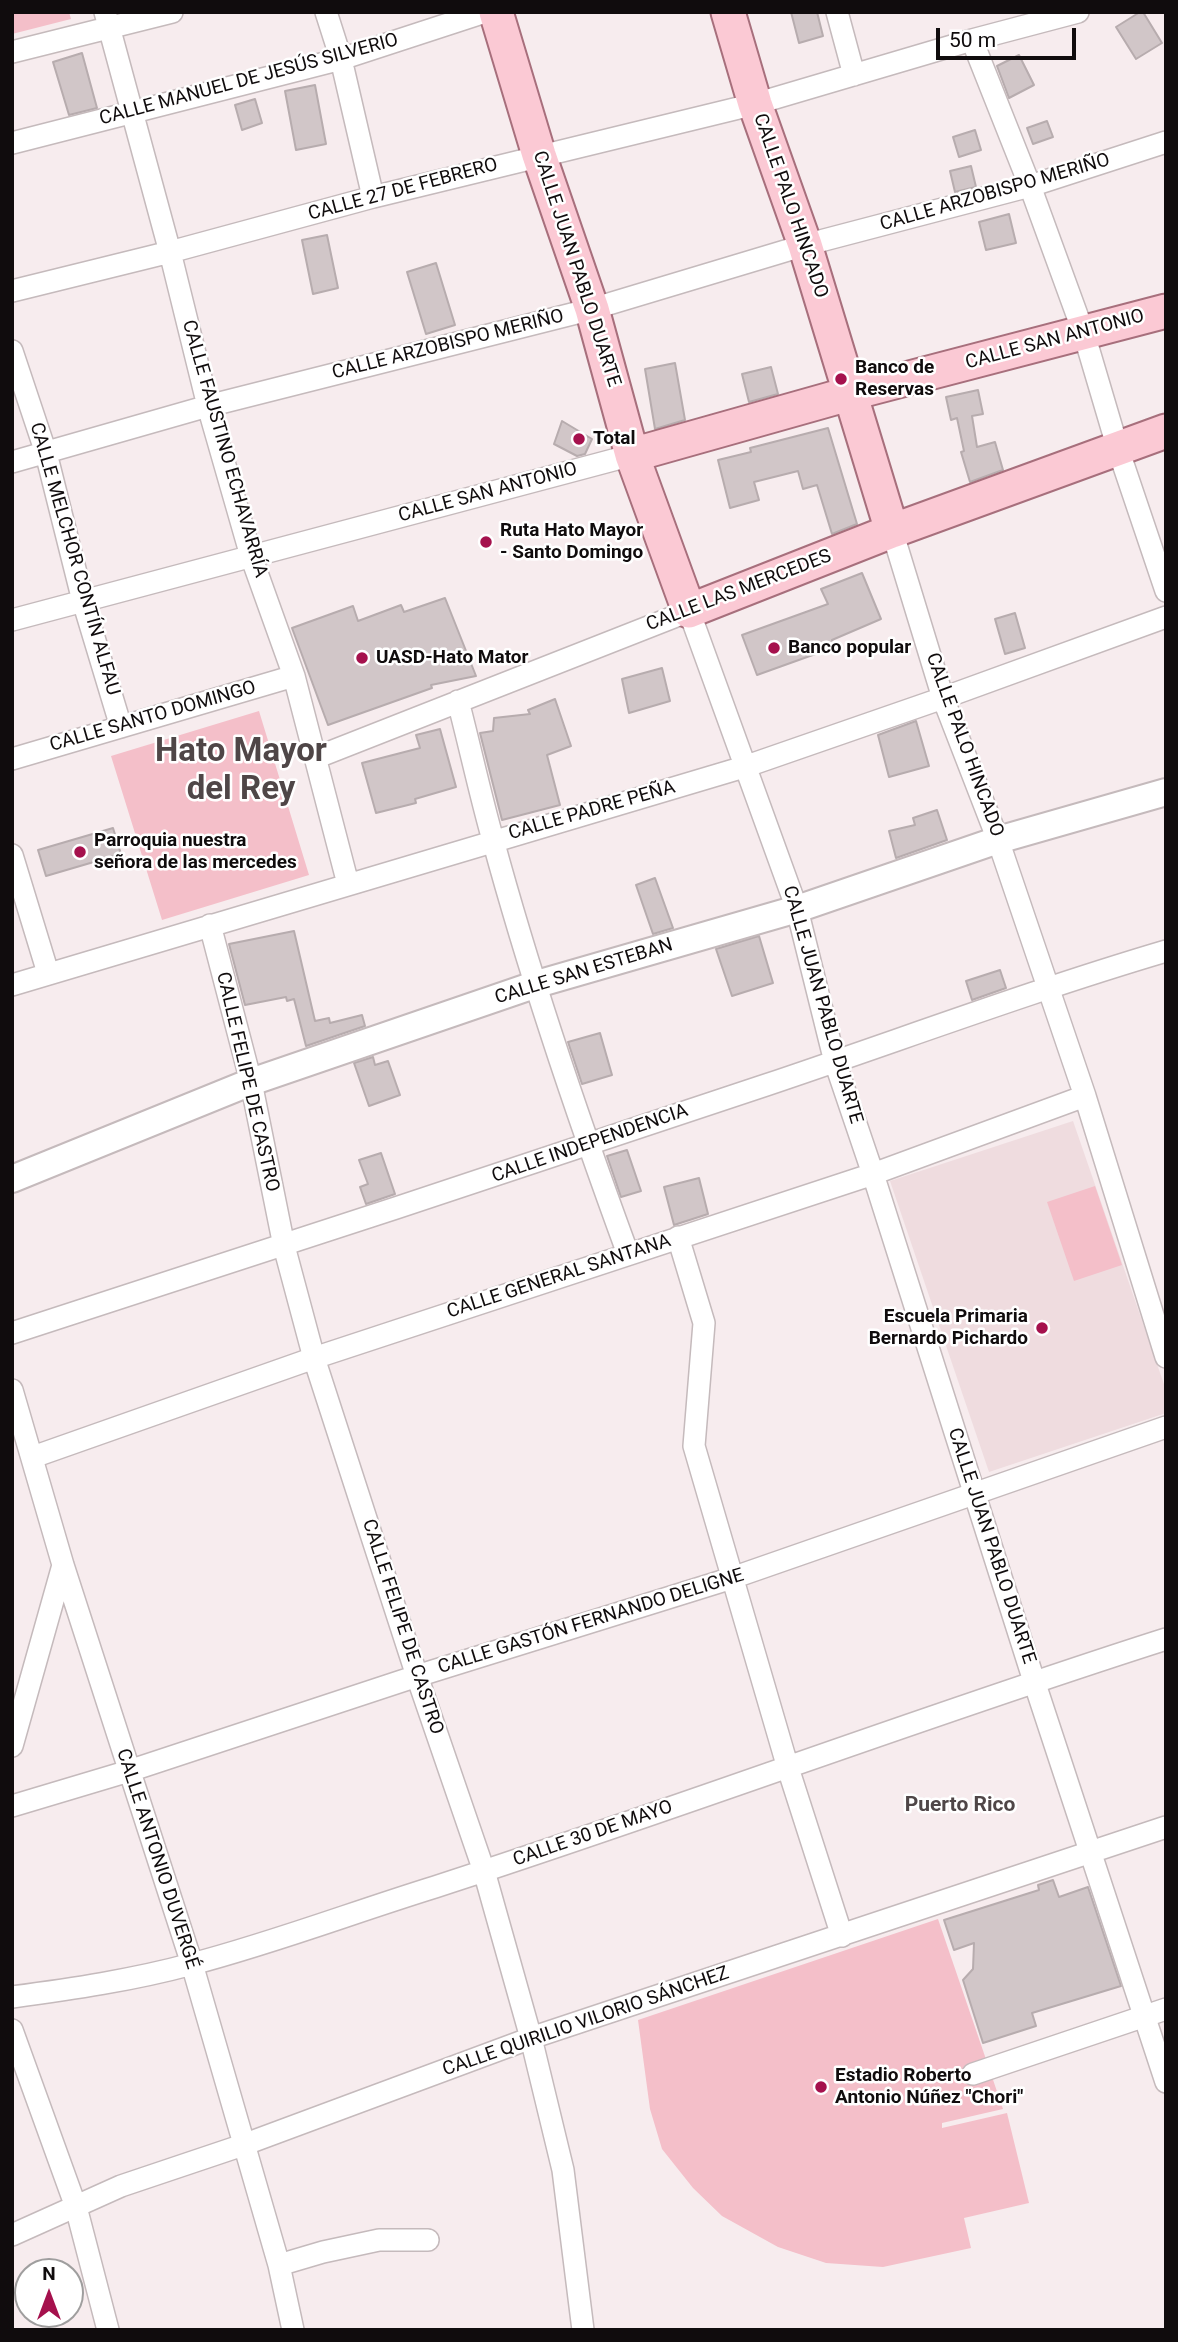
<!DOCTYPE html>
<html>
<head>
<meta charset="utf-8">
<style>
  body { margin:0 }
  #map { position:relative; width:1178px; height:2342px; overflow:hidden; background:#f7ecee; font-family:Roboto,sans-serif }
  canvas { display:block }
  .frame { position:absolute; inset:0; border:14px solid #100c0d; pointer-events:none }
  .north { position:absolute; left:14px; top:2258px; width:70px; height:70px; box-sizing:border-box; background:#fff; border:2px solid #9f9e9e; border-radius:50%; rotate:0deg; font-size:19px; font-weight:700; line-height:28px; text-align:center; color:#100c0d }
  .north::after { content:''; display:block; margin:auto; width:24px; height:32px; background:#a5114d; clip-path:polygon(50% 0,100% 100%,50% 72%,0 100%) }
  .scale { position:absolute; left:936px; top:28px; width:140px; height:32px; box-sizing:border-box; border:4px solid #100c0d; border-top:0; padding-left:9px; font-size:21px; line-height:24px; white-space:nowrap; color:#100c0d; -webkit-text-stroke:5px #fff; paint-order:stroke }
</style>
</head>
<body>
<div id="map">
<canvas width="1178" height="2342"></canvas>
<div class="frame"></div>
<div class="north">N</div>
<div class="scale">50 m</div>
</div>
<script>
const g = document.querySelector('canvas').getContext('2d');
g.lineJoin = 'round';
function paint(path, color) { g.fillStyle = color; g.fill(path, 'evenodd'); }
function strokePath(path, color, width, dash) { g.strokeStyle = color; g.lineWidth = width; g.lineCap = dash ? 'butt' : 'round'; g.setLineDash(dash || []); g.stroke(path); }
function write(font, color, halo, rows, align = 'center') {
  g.font = font + ' Roboto,sans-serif'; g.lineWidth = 5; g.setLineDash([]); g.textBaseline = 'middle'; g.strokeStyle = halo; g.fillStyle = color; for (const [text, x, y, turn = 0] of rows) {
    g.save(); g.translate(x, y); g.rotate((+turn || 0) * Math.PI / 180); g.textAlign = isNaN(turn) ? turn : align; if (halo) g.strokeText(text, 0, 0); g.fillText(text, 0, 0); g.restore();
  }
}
const built = new Path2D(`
  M1073,1121L1166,1390V1413L989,1472L890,1181Z`);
const green = new Path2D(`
  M12,12H69L71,19L12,34Z
  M259,711L309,875L162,920L111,756Z
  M1095,1186L1122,1265L1074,1281L1047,1202Z
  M938,1919L1003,2109L942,2123V2128L1007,2113L1029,2203L964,2218L971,2248L883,2267L826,2263L778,2247L722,2216L693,2188L662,2149L650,2109L638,2020Z`);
const building = new Path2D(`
  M791,12H817L823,36L799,43Z
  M1140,12H1143L1162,43L1136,59L1116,27Z
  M82,53L97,108L69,115L53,62Z
  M1019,55L1034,85L1009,98L997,66Z
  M315,85L326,144L296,150L285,91Z
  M255,99L262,123L242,130L235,105Z
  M1047,121L1053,137L1033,144L1027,128Z
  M975,130L981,150L959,157L953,137Z
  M971,166L976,187L955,192L950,171Z
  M1009,214L1016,243L986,250L979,222Z
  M327,235L338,288L313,294L302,240Z
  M436,263L455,325L426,334L407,272Z
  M675,363L685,420L655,429L645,369Z
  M771,367L778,394L749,402L742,374Z
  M978,390L983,414L972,416L977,447L995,442L1003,470L970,482L961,452L964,451L957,418L951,420L946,397Z
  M562,421L592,439L585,454L577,456L554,444Z
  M828,428L857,524L832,534L817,485L803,489L798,471L754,482L759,500L730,508L718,460L751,452L750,448Z
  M862,573L881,619L832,640L835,647L757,675L742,635L828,604L821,589Z
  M445,598L476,676L431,685L432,688L328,725L292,628L353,606L358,621L401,605L404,612Z
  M1015,613L1025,648L1005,654L995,619Z
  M662,668L670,701L629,713L622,679Z
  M555,699L571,746L547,755L560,805L502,820L480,733L493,731L494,718L530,714L528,710Z
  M916,721L929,766L889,777L878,735Z
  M440,729L456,787L415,799L416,803L376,813L362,763L420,748L416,735Z
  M937,810L947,840L896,858L889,831L915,825L913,818Z
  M113,828L121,854L46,876L38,850Z
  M655,878L673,928L653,934L636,885Z
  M294,931L315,1021L329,1018L330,1023L362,1015L365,1026L306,1046L294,999L287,1001L286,997L245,1005L229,944Z
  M759,936L773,983L732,996L716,949Z
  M1000,970L1006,988L972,1000L966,981Z
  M600,1033L612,1075L582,1084L568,1042Z
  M373,1057L375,1065L388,1061L400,1095L369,1106L354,1063Z
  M627,1150L641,1191L621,1197L607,1156Z
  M381,1153L395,1194L366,1204L360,1187L368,1184L359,1160Z
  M699,1178L708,1214L674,1225L664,1187Z
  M1053,1880L1059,1897L1088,1887L1121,1986L1032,2013L1036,2026L983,2043L963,1980L973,1969L974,1943L954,1950L944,1920L1039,1890L1038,1885Z`);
const minor = new Path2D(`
  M105,12L170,252L208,406L251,556L294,676L348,884
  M326,12L341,59L373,197
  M837,12L854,75
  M972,40L1030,186L1084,334L1118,449L1166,591
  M12,52L172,12
  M12,143L341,59L485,12
  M12,291L170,252L373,197L755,104L972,40L1078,12
  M12,351L46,453L83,601L121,727
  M12,462L208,406L592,309L805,245L1030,186L1166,142
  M892,531L943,698L998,840L1085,1096L1166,1357
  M12,620L632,455
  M458,701C470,747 480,794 493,840C531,980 578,1118 628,1254
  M315,758L689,611L797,909L835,1062L873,1174L1034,1681L1166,2082
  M12,759L294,676
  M12,855L48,973
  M210,925L251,1082L284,1246L314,1358L417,1676L484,1871L531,2038L563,2170L583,2330
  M12,985L744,767L943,698L1166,617
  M678,1237L704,1323L694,1446L788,1768L842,1936
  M12,1333C264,1252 515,1169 766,1085C900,1040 1031,991 1166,951
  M12,1390L63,1565L192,1964L279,2265L293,2330
  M33,1457L314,1358L873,1174L1085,1096
  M12,1746L63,1565
  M12,1806L129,1771L417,1676L732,1578L1166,1427
  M12,1997C72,1989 133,1980 192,1964C273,1943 354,1912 435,1887C680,1808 921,1717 1166,1639
  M12,2030L76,2207L108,2330
  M973,2074L1166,2009
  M12,2235L121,2186L243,2145L531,2038L1166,1827
  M279,2265L323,2252L379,2240H428`);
const tertiary = new Path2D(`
  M12,1179L251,1082L537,984L797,909L998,840L1166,792`);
const primary = new Path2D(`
  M496,12L539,155L592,309L632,455L689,611L892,531L1166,431
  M728,12L755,104L805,245L892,531
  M632,455L852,393L1166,311`);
const markers = [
  [841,379,7,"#a5114d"],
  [579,439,7,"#a5114d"],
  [486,542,7,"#a5114d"],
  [774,648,7,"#a5114d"],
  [362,658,7,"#a5114d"],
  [80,852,7,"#a5114d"],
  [1042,1328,7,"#a5114d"],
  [821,2087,7,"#a5114d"]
];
const streetNames = [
  ["CALLE MANUEL DE JESÚS SILVERIO",249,80,-15],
  ["CALLE 27 DE FEBRERO",403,190,-15],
  ["CALLE ARZOBISPO MERIÑO",995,193,-16],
  ["CALLE PALO HINCADO",790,206,71],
  ["CALLE JUAN PABLO DUARTE",576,269,72],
  ["CALLE SAN ANTONIO",1055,340,-15],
  ["CALLE ARZOBISPO MERIÑO",448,345,-14],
  ["CALLE FAUSTINO ECHAVARRÍA",224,449,74],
  ["CALLE SAN ANTONIO",488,493,-15],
  ["CALLE MELCHOR CONTÍN ALFAU",74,559,74],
  ["CALLE LAS MERCEDES",739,591,-21],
  ["CALLE SANTO DOMINGO",153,717,-16],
  ["CALLE PALO HINCADO",964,745,70],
  ["CALLE PADRE PEÑA",592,811,-16],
  ["CALLE SAN ESTEBAN",584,972,-17],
  ["CALLE JUAN PABLO DUARTE",822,1005,74],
  ["CALLE FELIPE DE CASTRO",247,1082,77],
  ["CALLE INDEPENDENCIA",590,1144,-19],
  ["CALLE GENERAL SANTANA",559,1277,-18],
  ["CALLE JUAN PABLO DUARTE",991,1546,72],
  ["CALLE GASTÓN FERNANDO DELIGNE",591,1622,-17],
  ["CALLE FELIPE DE CASTRO",402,1627,72],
  ["CALLE 30 DE MAYO",593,1834,-19],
  ["CALLE ANTONIO DUVERGÉ",157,1859,72],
  ["CALLE QUIRILIO VILORIO SÁNCHEZ",586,2022,-19]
];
const poiNames = [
  ["Banco de",855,368],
  ["Reservas",855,390],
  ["Total",593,439],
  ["Ruta Hato Mayor",500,531],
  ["- Santo Domingo",500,553],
  ["Banco popular",788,648],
  ["UASD-Hato Mator",376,658],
  ["Parroquia nuestra",94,841],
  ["señora de las mercedes",94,863],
  ["Escuela Primaria",1028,1317,"right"],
  ["Bernardo Pichardo",1028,1339,"right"],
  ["Estadio Roberto",835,2076],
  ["Antonio Núñez \"Chori\"",835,2098]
];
const neighbourhoodNames = [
  ["Puerto Rico",960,1806]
];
const townNames = [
  ["Hato Mayor",241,753],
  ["del Rey",241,791]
];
paint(built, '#efdcdf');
paint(green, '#f4bfc9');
paint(building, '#d1c6c8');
strokePath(building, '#b7acae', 2);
strokePath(minor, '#c5babc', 24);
strokePath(tertiary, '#c5babc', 30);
strokePath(primary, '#a76f7c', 37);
strokePath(minor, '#fff', 21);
strokePath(tertiary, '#fff', 26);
strokePath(primary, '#fbc9d4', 33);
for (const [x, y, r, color] of markers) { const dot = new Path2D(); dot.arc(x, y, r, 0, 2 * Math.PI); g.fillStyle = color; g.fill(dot); strokePath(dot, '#fff', 2.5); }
write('19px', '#100c0d', '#fff', streetNames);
write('bold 19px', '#100c0d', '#fff', poiNames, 'left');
write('bold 21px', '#4f4647', '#fff', neighbourhoodNames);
write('bold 33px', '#4f4647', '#fff', townNames);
</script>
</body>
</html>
